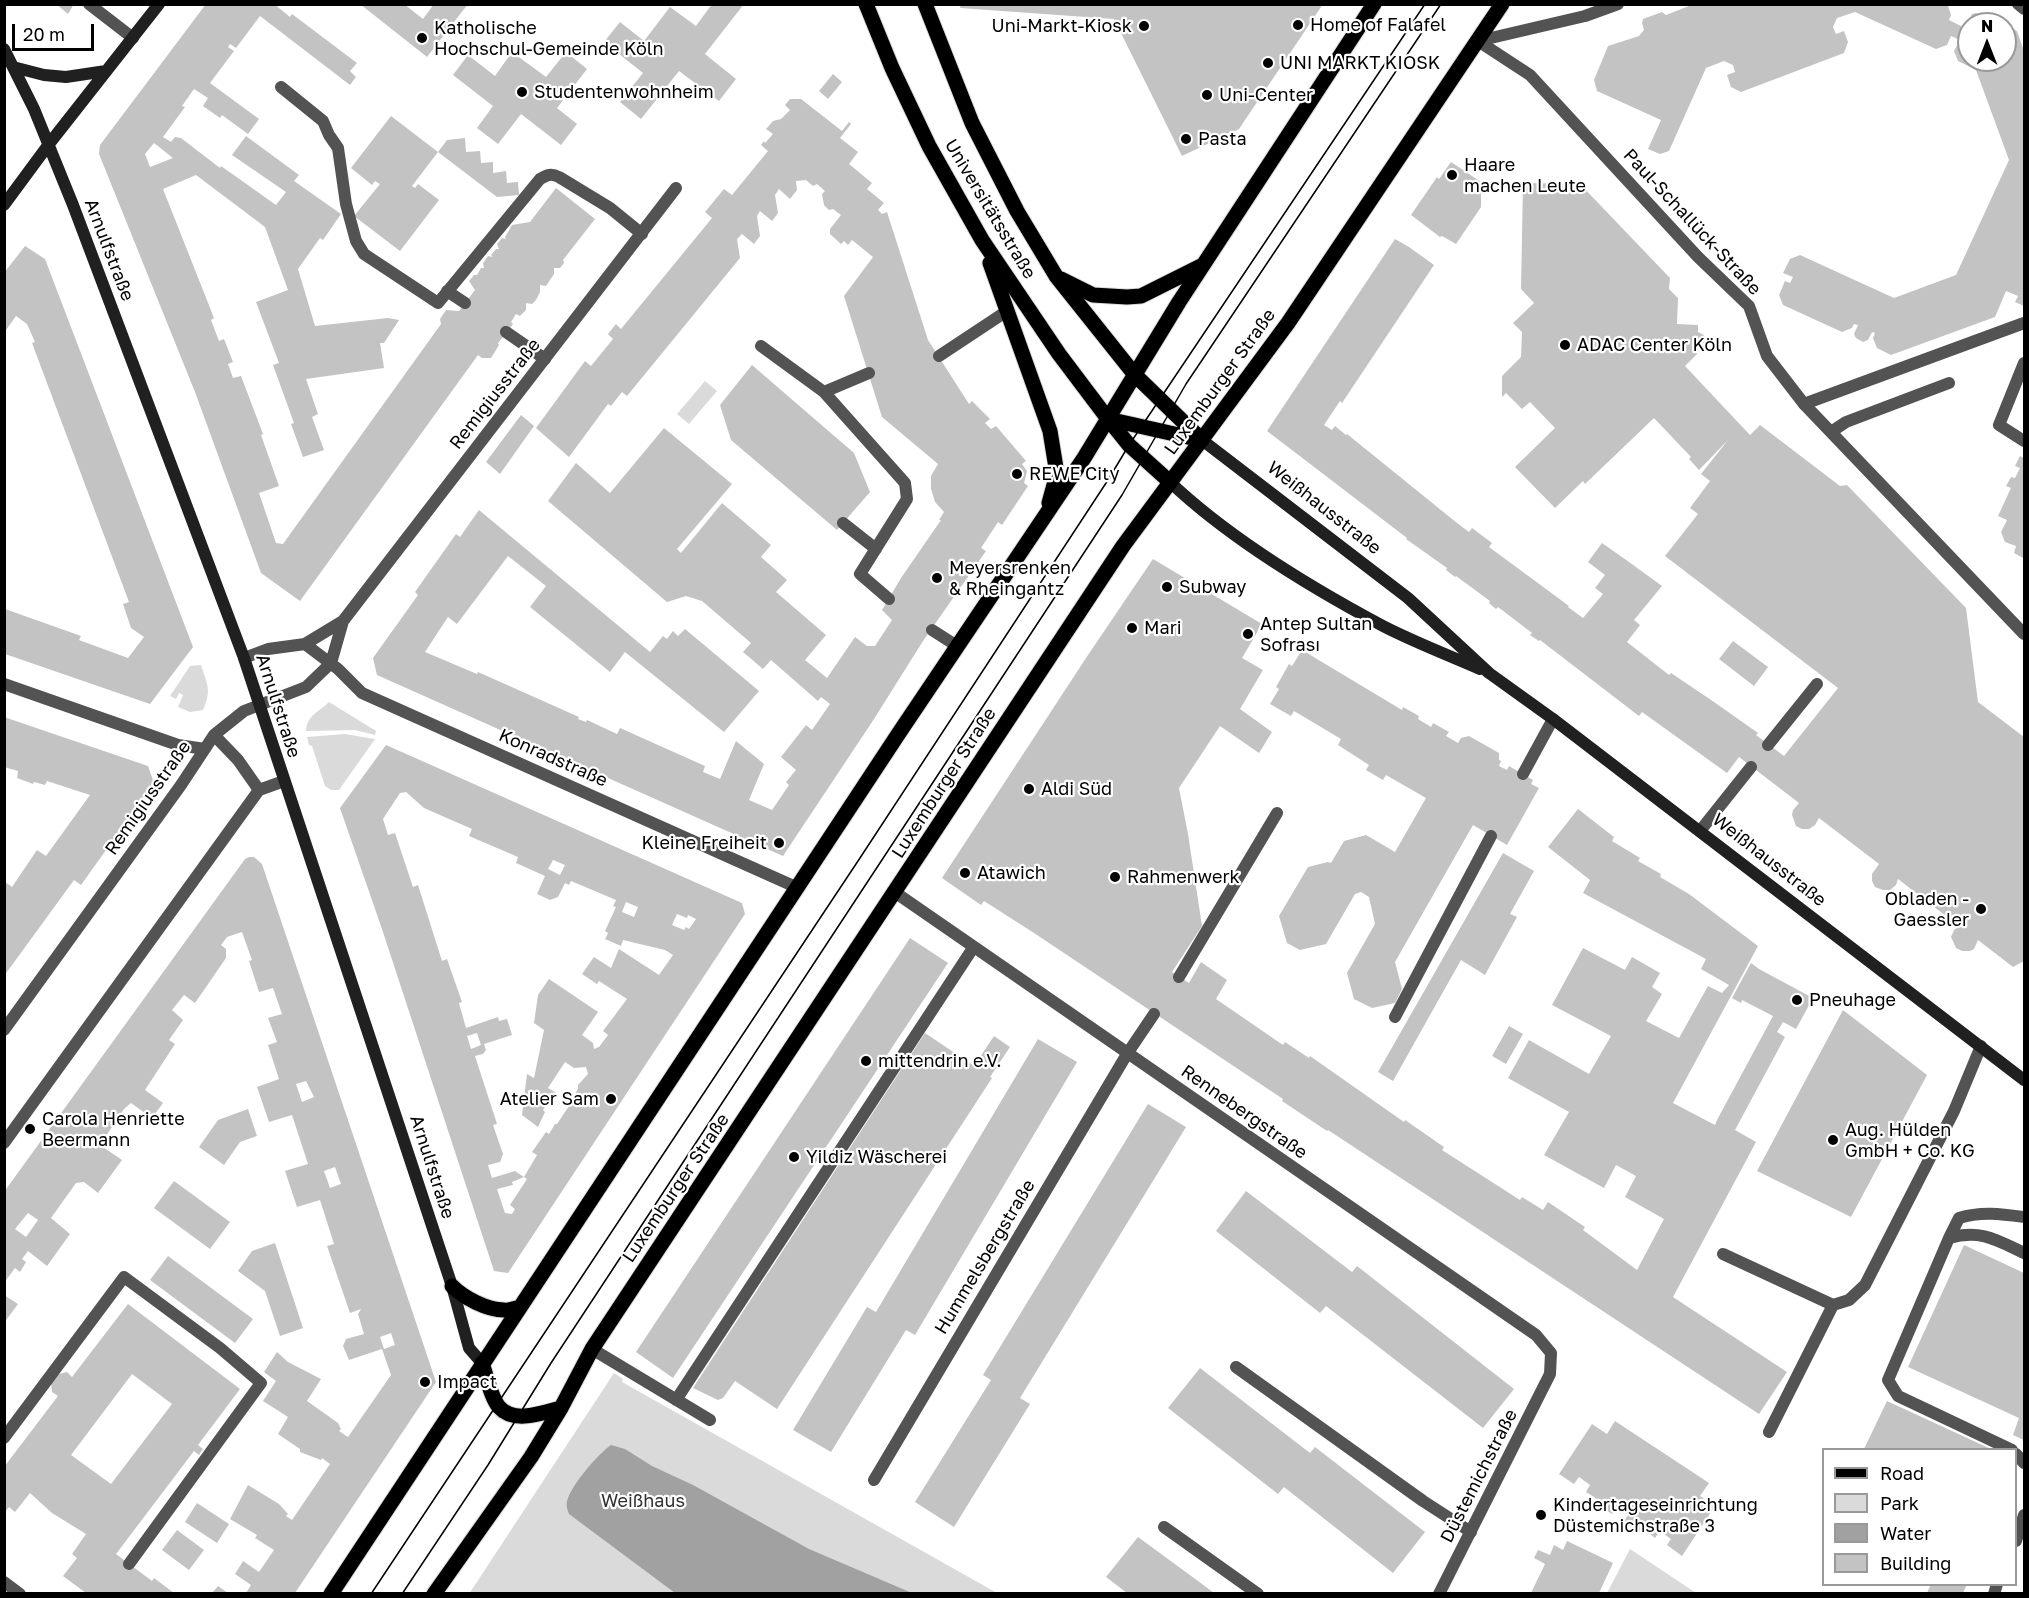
<!DOCTYPE html>
<html>
<head>
<meta charset="utf-8">
<style>
  body { margin:0 }
  #map { position:relative; width:2029px; height:1598px; overflow:hidden; background:#fff; font-family:"Golos Text",sans-serif }
  canvas { display:block }
  .frame { position:absolute; inset:0; border:6px solid #000; pointer-events:none }
  .legend { position:absolute; left:1822px; top:1448px; width:195px; height:138px; box-sizing:border-box; background:#fff; border:2px solid #999; margin:0; padding:8px 10px; list-style:none; font-size:18px; color:#000 }
  .legend li { display:flex; align-items:center; gap:12px; height:30px }
  .legend b { width:30px; border:2px solid #999 }
  .north { position:absolute; left:1957px; top:12px; width:60px; height:60px; box-sizing:border-box; background:#fff; border:2px solid #999; border-radius:50%; rotate:0deg; font-size:16px; font-weight:700; line-height:24px; text-align:center; color:#000 }
  .north::after { content:''; display:block; margin:auto; width:21px; height:27px; background:#000; clip-path:polygon(50% 0,100% 100%,50% 72%,0 100%) }
  .scale { position:absolute; left:12px; top:24px; width:82px; height:27px; box-sizing:border-box; border:3px solid #000; border-top:0; padding-left:8px; font-size:18px; line-height:21px; white-space:nowrap; color:#000; -webkit-text-stroke:4px #fff; paint-order:stroke }
</style>
</head>
<body>
<div id="map">
<canvas width="2029" height="1598"></canvas>
<div class="frame"></div>
<ul class="legend">
<li><b style="height:8px;background:#000"></b>Road</li>
<li><b style="height:16px;background:#dadada"></b>Park</li>
<li><b style="height:16px;background:#a1a1a1"></b>Water</li>
<li><b style="height:16px;background:#c3c3c3"></b>Building</li>
</ul>
<div class="north">N</div>
<div class="scale">20 m</div>
</div>
<script>
const g = document.querySelector('canvas').getContext('2d');
g.lineJoin = 'round';
function paint(path, color) { g.fillStyle = color; g.fill(path, 'evenodd'); }
function strokePath(path, color, width, dash) { g.strokeStyle = color; g.lineWidth = width; g.lineCap = dash ? 'butt' : 'round'; g.setLineDash(dash || []); g.stroke(path); }
function write(font, color, halo, rows, align = 'center') {
  g.font = font + ' "Golos Text",sans-serif'; g.lineWidth = 4.5; g.setLineDash([]); g.textBaseline = 'middle'; g.strokeStyle = halo; g.fillStyle = color; for (const [text, x, y, turn = 0] of rows) {
    g.save(); g.translate(x, y); g.rotate((+turn || 0) * Math.PI / 180); g.textAlign = isNaN(turn) ? turn : align; if (halo) g.strokeText(text, 0, 0); g.fillText(text, 0, 0); g.restore();
  }
}
const green = new Path2D(`
  M705,381L717,391L689,424L677,414Z
  M201,665C207,684 212,690 203,710L190,712L178,707L183,695L179,693L176,699L170,696L190,666Z
  M329,702L376,731L375,735L355,730L306,731C307,715 319,712 329,702Z
  M345,734L375,739L339,790H331L325,786L312,746L309,745L307,737Z
  M614,1373L623,1379L622,1382L997,1593L469,1594Z
  M1630,1549L1696,1593H1607Z`);
const water = new Path2D(`
  M611,1445L625,1449L652,1466L693,1485L809,1549L912,1593H675L569,1514C567,1509 566,1506 567,1501C572,1484 597,1455 611,1445Z`);
const building = new Path2D(`
  M56,4H74L68,14Z
  M206,4H274L290,17L292,14L357,63L350,71L356,77L350,85L260,16L236,48L230,44L228,47L234,51L210,83L259,119L248,134L222,115L220,118L203,106L208,98L194,89L182,106L185,107L163,137L171,142L175,137L181,138L220,168L221,166L276,205L286,192L232,155L246,136L299,175L294,181L341,214L323,240L320,238L298,269L315,326L388,318L399,320L384,343H380L384,368L306,379L318,414L312,417L324,450L303,457L291,424L294,423L273,365L279,363L256,302L288,290L265,227L196,175L163,189L214,318L211,320L219,341L224,339L233,362L228,364L233,378L241,376L263,434L261,435L279,486L259,493L276,543L283,544L441,324L440,319L446,310L459,311L475,290L469,281L474,275H477L481,268H484L483,263L488,256L493,257L491,255L496,249H499L497,244L502,238L506,239L505,237L512,225L530,222L556,188L595,219L563,260L564,263L560,268H554V274L546,286L540,285V292L536,300L532,304L526,303V310L520,316L516,314L511,322L513,324L498,343L499,345L491,358H482L478,355L300,601L261,573L195,392L99,154L100,145ZM154,143L173,158L150,167L145,154Z
  M360,4H404L423,19L434,4H468L427,57Z
  M712,4H744L705,54L736,79L719,101L679,71L641,119L620,102L643,73L604,42L620,22L644,41L670,7L696,26Z
  M961,4H1323L1239,129L1182,156L1114,19L960,8Z
  M1694,4H1945L1948,6L1951,15L1949,20L1965,28L1972,14L1976,13L1984,16L1986,21L1984,24H1969V60H2005V25L2017,31L2024,51V306L2015,302L2018,296L2006,291L1995,317L1891,355L1877,348L1873,338L1875,333L1872,332L1868,340L1863,342L1856,338L1854,334L1858,325L1854,324L1852,328L1842,332L1783,305L1779,295L1785,281L1790,283L1793,277L1783,273L1790,259L1800,255L1894,298L1956,275L2009,160L1976,70L1958,61L1954,51L1960,40L1951,36L1947,45L1936,49L1855,12L1837,18L1833,27L1836,34L1844,31L1848,42L1844,53L1741,92L1731,87L1727,75L1735,72L1733,65L1724,61L1706,68L1669,151L1660,154L1648,149L1661,120L1597,91L1594,80L1608,46L1639,36L1644,30L1642,23L1643,19L1662,12L1666,15Z
  M512,52L546,77L566,52L587,69L557,108L577,124L561,145L521,114L498,144L477,128L493,106L453,75L468,55L495,76Z
  M833,74L842,82L828,99L819,91Z
  M790,99H801L842,131L849,122L851,124L840,138L858,152L849,164L872,183L867,189L884,203L878,210L882,214L887,212L928,340L969,404L972,401L990,419L985,423L991,429L996,426L1026,461L1022,464L1027,471L1024,483L1028,486L1002,525L998,522L981,548L986,551L923,641L874,719L783,856L377,675L373,658L418,595L415,592L456,534L460,537L479,510L650,652L663,636L667,639L673,631L678,636L685,629L759,691L724,732L625,652L610,672L530,607L546,586L508,556L457,624L448,617L425,652L477,674L478,672L579,717L578,719L586,722L587,720L617,734L620,728L705,766L703,772L720,779L736,741L764,764L749,800L772,810L789,785L786,782L796,770L781,757L806,725L812,730L830,704L821,697L818,701L771,660L763,669L743,652L751,643L702,601L686,596L667,602L548,501L576,463L610,493L664,428L732,484L677,549L681,553L722,503L771,545L761,557L787,580L776,592L826,635L805,660L827,678L855,637L867,646H875L892,620L882,610L901,578L941,520H939L944,512L935,502L931,489V476L938,464L882,417L844,296L873,257L852,240L848,245L844,241L841,244L830,234V229L841,215L833,209L829,210L824,205L822,194L825,191L817,184L813,186L806,180L796,181L797,190L790,199L779,189L775,195L778,213L772,221L760,211L757,216L760,236L754,244L742,234L737,239L740,258L627,396L622,392L611,406L608,404L569,457L536,428L585,361L591,366L613,339L608,334L616,324L621,329L712,218L705,212L724,189L732,195L768,151L761,145L764,141L765,143L773,134L766,129L773,121L781,119L790,110L785,105Z
  M391,116L438,152L412,186L415,188L418,184L439,200L400,251L354,216L380,184L375,181L372,185L351,168Z
  M465,138L466,152L480,151L481,163L493,162V173L506,171L507,183L518,182L519,195L497,197L438,152L447,140Z
  M1451,162L1481,182V207L1456,244L1442,236L1440,237L1411,215L1437,177L1439,179Z
  M1523,183L1580,184L1670,278L1669,289L1678,298L1677,324L1698,325V332L1704,335L1705,342L1697,347V354L1685,366L1750,435L1760,425L1840,486L1847,485L1966,608L1978,702L2024,737V961L2013,967L1978,940L1974,949L1970,951H1962L1956,948L1951,937L1954,930L1959,926L1898,879L1896,885L1890,890H1883L1875,887L1872,881V874L1879,864L1819,818L1815,825L1809,829H1802L1796,826L1792,815L1793,810L1799,803L1739,757L1727,773L1642,712L1639,716L1540,640L1539,641L1530,635L1532,633L1498,607L1496,609L1489,603L1490,601L1456,576L1455,577L1446,570L1447,568L1406,539L1407,538L1267,431L1395,239L1409,247L1434,265L1342,403L1340,401L1324,425L1332,430L1335,426L1346,435L1347,434L1457,523L1469,532L1472,528L1492,543L1489,547L1569,606L1568,607L1583,618L1603,594L1595,588L1605,575L1588,562L1602,543L1629,562L1662,586L1634,620L1640,625L1627,642L1669,675L1671,673L1714,702L1758,733L1756,735L1784,756L1838,688L1665,556L1698,514L1690,508L1710,481L1701,474L1728,440L1699,470L1689,459L1691,457L1654,418L1585,484L1583,481L1555,508L1515,467L1555,428L1530,402L1522,409L1506,393L1502,397V376L1521,357L1522,332L1513,323L1534,303L1521,289Z
  M25,246L45,259L193,647L150,704L5,654V609L81,636L79,640L128,658L144,637L131,628L123,604L129,602L32,343L35,342L27,324L16,316L4,333V273Z
  M752,365L854,453L870,492L837,530L731,440L720,405Z
  M521,415L534,426L500,474L486,462Z
  M2020,456L2024,458V554L2023,558L2014,553L2016,546L2005,542L2001,532L2007,520L1998,516L2011,488L2006,486L2011,477L2015,478L2020,468L2015,466Z
  M1153,559L1262,624L1242,658L1263,670L1240,709L1272,732L1259,753L1220,726L1179,788L1188,834L1202,926L1172,972L1189,983L1201,962L1227,980L1216,999L1283,1045L1285,1042L1309,1058L1310,1056L1404,1122L1405,1120L1444,1147L1442,1150L1520,1200L1522,1197L1543,1210L1548,1202L1585,1227L1583,1230L1637,1270L1664,1219L1625,1197L1636,1176L1616,1165L1604,1188L1544,1155L1569,1112L1508,1078L1529,1040L1589,1074L1611,1036L1552,1005L1583,948L1625,970L1632,957L1660,973L1652,987L1662,994L1646,1021L1679,1038L1708,986L1722,993L1729,985L1701,969L1706,959L1583,893L1590,880L1548,847L1578,809L1614,837L1612,841L1640,858L1638,861L1661,874L1660,877L1689,894L1758,946L1673,1103L1715,1125L1717,1120L1773,1016L1742,1000L1741,1003L1732,998L1751,963L1759,969L1813,998L1796,1029L1783,1022L1777,1032L1785,1037L1735,1130L1756,1142L1673,1297L1787,1372L1759,1414L1328,1130L1327,1131L1282,1101L1283,1099L1034,933L984,901L981,905L942,878L1088,655Z
  M1733,641L1768,667L1754,686L1719,659Z
  M1302,650L1402,710L1403,707L1419,716L1418,719L1431,727L1433,723L1449,732L1446,736L1458,743L1461,738L1469,736L1499,753V760L1501,761L1499,766L1507,770L1509,766L1533,780L1531,784L1539,788L1507,845L1473,825L1395,962L1402,989L1395,1003L1372,1008L1354,999L1347,973L1375,924L1369,897L1361,892L1355,894L1326,944L1300,950L1287,943L1279,916L1308,867L1328,862L1331,863L1344,841L1366,835L1395,852L1426,798L1386,775L1383,780L1366,770L1369,765L1338,745L1341,739L1294,711L1291,716L1270,704L1279,689L1276,687L1289,664L1292,666Z
  M4,717L148,766L154,783L81,885L74,880L4,976V881L12,887L37,850L46,856L90,795L47,781L45,785L34,782L33,784L17,778L18,771L4,767Z
  M386,745L742,903L745,914L508,1273L494,1271L382,929L340,808ZM406,792L424,808L472,829L469,836L518,857L516,863L545,876L537,894L550,900L558,897L565,883L569,885L571,881L616,900L613,906L616,907L605,931L608,933L605,939L621,946L623,940L665,950L673,955L659,975L619,949L611,968L594,957L582,974L597,984L599,981L627,999L603,1031L608,1035L599,1047L594,1049L593,1043L582,1035L598,1012L549,979L538,995L534,1023L544,1030L534,1078L527,1074L522,1115L538,1127L545,1112L543,1110L555,1092L548,1088L565,1062L574,1068L586,1067L588,1074L578,1085V1089L570,1102L571,1103L557,1124H555L549,1134L546,1132L532,1152L537,1155L524,1177L515,1171L492,1178L488,1165L500,1162L503,1154L493,1125L497,1124L475,1056L483,1054L486,1050L484,1044L512,1035L507,1019L499,1021L498,1017L466,1028L459,1003L462,1002L447,959L442,961L418,885L413,887L395,833L388,835L383,819L400,793ZM553,860L565,865L560,875L548,869ZM626,902L638,907L634,917L622,912ZM677,914L687,918L688,915L696,919L689,929L686,927L684,930L672,925ZM477,1033L481,1045L471,1049L467,1036ZM524,1177L527,1179L510,1205L515,1209L512,1214L505,1213L497,1189L513,1185L512,1182Z
  M1503,853L1534,871L1510,914L1517,917L1485,975L1461,960L1393,1081L1378,1072Z
  M249,857H254L262,864L436,1382L295,1593H246L251,1585L235,1574L243,1561L259,1572L274,1550L255,1538L257,1535L230,1519L248,1485L279,1504L288,1514L286,1516L292,1520L330,1464L322,1458L321,1460L300,1452V1449L278,1434L288,1417L263,1401L276,1381L264,1372L277,1352L288,1362L321,1379L307,1401L338,1423L341,1429L339,1431L348,1437L391,1375L382,1349L349,1360L343,1346L346,1339L364,1334L358,1314L361,1309L350,1313L327,1246L334,1244L320,1200L297,1207L285,1171L308,1164L292,1115L269,1122L257,1087L279,1079L268,1045L277,1042L268,1018L282,1014L273,988L259,992L249,961L252,960L242,932L227,937L221,945L226,949V958L195,1003L184,995L172,1010L183,1020L169,1040L175,1044L145,1090L163,1103L152,1118L131,1103L124,1109L100,1145L122,1160L98,1193L84,1182L76,1183L51,1218L70,1234L47,1266L28,1251L22,1259L26,1262L20,1272L15,1268L4,1283V1192L245,859ZM306,1081L314,1097L302,1102L296,1084ZM335,1167L341,1184L330,1188L324,1171ZM28,1213L38,1220L26,1237L15,1229ZM391,1333L395,1345L384,1349L380,1337Z
  M910,938L948,963L673,1378L636,1352Z
  M1843,1010L1927,1075L1851,1217L1757,1171Z
  M1509,1026L1523,1034L1506,1064L1492,1056Z
  M925,1033L974,1066L994,1036L1010,1047L990,1077L992,1078L777,1409L735,1381L723,1398L718,1400L693,1388Z
  M1038,1039L1077,1062L915,1335L906,1330L831,1452L793,1430L867,1307L876,1312Z
  M1148,1104L1186,1127L1020,1398L1030,1404L954,1527L915,1502L991,1380L983,1375Z
  M248,1109L257,1136L240,1142L224,1165L199,1147L218,1120Z
  M174,1181L230,1222L210,1249L154,1208Z
  M1246,1191L1352,1272L1357,1266L1514,1389L1483,1428L1326,1306L1320,1313L1216,1231Z
  M275,1243L303,1328L280,1336L265,1291L238,1271L252,1251Z
  M1964,1245L2024,1273V1440L2013,1435L2019,1418L1908,1367Z
  M168,1256L253,1319L235,1343L150,1280Z
  M4,1295L18,1304L4,1323Z
  M128,1304L240,1389L198,1445L203,1449L199,1455L194,1451L116,1554L152,1581L154,1578L174,1593H86L63,1576L77,1558L72,1554L86,1534L52,1513L30,1493L15,1512L9,1507L4,1513V1467L58,1396L52,1392L51,1383L59,1374L67,1372L72,1377ZM132,1374L172,1404L111,1484L71,1455Z
  M1200,1368L1310,1453L1315,1447L1425,1532L1393,1573L1284,1487L1278,1494L1168,1408Z
  M1887,1401L1991,1449H1864Z
  M1615,1421L1709,1483L1700,1496L1715,1506L1682,1556L1667,1545L1671,1539L1660,1531L1655,1538L1642,1528L1639,1532L1624,1522L1628,1515L1617,1507L1612,1514L1597,1504L1600,1501L1586,1492L1590,1485L1579,1477L1574,1484L1559,1474L1592,1424L1607,1434Z
  M197,1503L229,1524L217,1543L185,1522Z
  M177,1530L204,1550L189,1570L162,1550Z
  M1138,1537L1198,1581L1214,1593H1127L1106,1577Z
  M1567,1541L1613,1563L1599,1593H1531L1545,1564L1534,1558L1538,1550L1550,1555L1554,1545L1563,1550Z
  M1931,1584H1967L1963,1593H1927Z
  M218,1586L228,1593H212Z`);
const lane = new Path2D(`
  M89,4L133,38
  M281,87L323,121L329,135L338,148L346,204L356,241L364,254L438,303L540,179C547,175 551,173 559,177L610,208L642,234
  M447,291L465,303
  M506,332L545,359
  M761,346L824,392
  M939,356L1007,311
  M869,373L824,392L905,483L907,499L860,574L889,599
  M1804,404L2024,323
  M1831,432L1846,422L1949,383
  M843,523L876,549
  M932,630L957,646
  M1768,745L1817,684
  M1523,774L1553,719
  M1700,831L1751,767
  M1179,977L1277,813
  M1395,1017L1491,836
  M1127,1054L1154,1014
  M2024,1217C2002,1214 1981,1211 1959,1218L1949,1238C1980,1229 1997,1240 2024,1253
  M1949,1238L1888,1380L1898,1396L2012,1450
  M1723,1254L1833,1305L1849,1300L1865,1285L1954,1111L1981,1046
  M592,1349L710,1420
  M1236,1367L1423,1501L1471,1532
  M676,1400L973,948
  M1769,1432L1833,1305
  M4,1438L124,1277L220,1348L261,1383L129,1564
  M2016,1454L2024,1463
  M1164,1527L1258,1594
  M2016,1541L2024,1515
  M1994,1594L1997,1584`);
const street = new Path2D(`
  M2018,4L2024,9
  M1478,41L1530,75L1698,257L1749,306L1767,356L1804,404L2024,634
  M1478,41L1585,16L1618,4
  M2024,363L1999,425L2024,441
  M305,644L338,669L362,693L798,888
  M244,658L268,649L305,644L343,621
  M4,684L178,745L205,749
  M214,735L238,760L259,790
  M896,893L1536,1335L1551,1353L1550,1374L1439,1594
  M4,1030L181,785L214,735L244,711L306,687L331,663L343,621L676,188
  M4,1143L259,790L284,781
  M874,1480L1127,1054
  M4,1582L20,1594`);
const secondary = new Path2D(`
  M4,49L34,109L73,205L244,658L452,1286L469,1348L482,1363
  M13,67L44,75L66,77L106,71
  M4,205L49,144L159,4
  M1202,440L1408,598L1489,673L1553,719L2024,1080
  M1170,482C1230,539 1310,587 1383,626C1414,642 1448,655 1480,669`);
const primary = new Path2D(`
  M866,4L892,68L929,146L982,240L1059,354L1108,419L1129,445L1170,482
  M925,4L972,123L1017,211L1056,276L1135,375L1202,440
  M990,263L1050,431L1057,474L1049,503
  M1061,279L1093,295L1127,297L1141,296L1203,265
  M1108,419L1201,440
  M452,1286C464,1298 487,1310 504,1310C509,1311 514,1308 518,1308
  M482,1363C486,1374 491,1398 499,1407C514,1424 542,1413 561,1408
  M331,1594L899,733L1084,458L1179,302L1374,4
  M434,1594L531,1457L561,1408L592,1349L1123,546L1288,323L1502,4`);
const tram = new Path2D(`
  M371,1594L858,861L1108,480L1129,445L1425,4
  M402,1594L488,1465L551,1363L1122,495L1186,384L1441,4`);
const markers = [
  [1298,25,6,"#000"],
  [1144,26,6,"#000"],
  [422,38,6,"#000"],
  [1268,63,6,"#000"],
  [522,92,6,"#000"],
  [1207,95,6,"#000"],
  [1186,139,6,"#000"],
  [1452,175,6,"#000"],
  [1565,345,6,"#000"],
  [1017,474,6,"#000"],
  [937,578,6,"#000"],
  [1167,587,6,"#000"],
  [1132,628,6,"#000"],
  [1248,634,6,"#000"],
  [1029,789,6,"#000"],
  [779,843,6,"#000"],
  [965,873,6,"#000"],
  [1115,877,6,"#000"],
  [1981,909,6,"#000"],
  [1797,1000,6,"#000"],
  [866,1061,6,"#000"],
  [611,1099,6,"#000"],
  [30,1129,6,"#000"],
  [1833,1140,6,"#000"],
  [794,1157,6,"#000"],
  [425,1382,6,"#000"],
  [1541,1515,6,"#000"]
];
const poiNames = [
  ["Home of Falafel",1310,25],
  ["Uni-Markt-Kiosk",1132,26,"right"],
  ["Katholische",434,28],
  ["Hochschul-Gemeinde Köln",434,49],
  ["UNI MARKT KIOSK",1280,63],
  ["Studentenwohnheim",534,92],
  ["Uni-Center",1219,95],
  ["Pasta",1198,139],
  ["Haare",1464,165],
  ["machen Leute",1464,186],
  ["ADAC Center Köln",1577,345],
  ["REWE City",1029,474],
  ["Meyersrenken",949,568],
  ["& Rheingantz",949,589],
  ["Subway",1179,587],
  ["Antep Sultan",1260,624],
  ["Sofrası",1260,645],
  ["Mari",1144,628],
  ["Aldi Süd",1041,789],
  ["Kleine Freiheit",767,843,"right"],
  ["Atawich",977,873],
  ["Rahmenwerk",1127,877],
  ["Obladen -",1969,899,"right"],
  ["Gaessler",1969,920,"right"],
  ["Pneuhage",1809,1000],
  ["mittendrin e.V.",878,1061],
  ["Atelier Sam",599,1099,"right"],
  ["Carola Henriette",42,1119],
  ["Beermann",42,1140],
  ["Aug. Hülden",1845,1130],
  ["GmbH + Co. KG",1845,1151],
  ["Yildiz Wäscherei",806,1157],
  ["Impact",437,1382],
  ["Kindertageseinrichtung",1553,1505],
  ["Düstemichstraße 3",1553,1526]
];
const streetNames = [
  ["Universitätsstraße",990,209,59],
  ["Paul-Schallück-Straße",1692,222,47],
  ["Arnulfstraße",109,250,69],
  ["Luxemburger Straße",1220,382,-54],
  ["Remigiusstraße",495,394,-52],
  ["Weißhausstraße",1324,508,38],
  ["Arnulfstraße",278,706,72],
  ["Konradstraße",553,758,24],
  ["Luxemburger Straße",944,783,-57],
  ["Remigiusstraße",148,798,-55],
  ["Weißhausstraße",1769,860,38],
  ["Rennebergstraße",1244,1112,35],
  ["Arnulfstraße",432,1167,72],
  ["Luxemburger Straße",676,1188,-56],
  ["Hummelsbergstraße",985,1257,-59],
  ["Düstemichstraße",1479,1476,-63]
];
const parkNames = [
  ["Weißhaus",643,1501]
];
paint(green, '#dadada');
paint(water, '#a1a1a1');
paint(building, '#c3c3c3');
strokePath(primary, '#dbdbdb', 17);
strokePath(lane, '#535353', 12);
strokePath(street, '#535353', 12);
strokePath(secondary, '#202020', 12);
strokePath(primary, '#000', 15);
strokePath(tram, '#000', 1.5);
for (const [x, y, r, color] of markers) { const dot = new Path2D(); dot.arc(x, y, r, 0, 2 * Math.PI); g.fillStyle = color; g.fill(dot); strokePath(dot, '#fff', 2); }
write('18px', '#000', '#fff', poiNames, 'left');
write('18px', '#000', '#fff', streetNames);
write('18px', '#313131', '#fff', parkNames);
</script>
</body>
</html>
